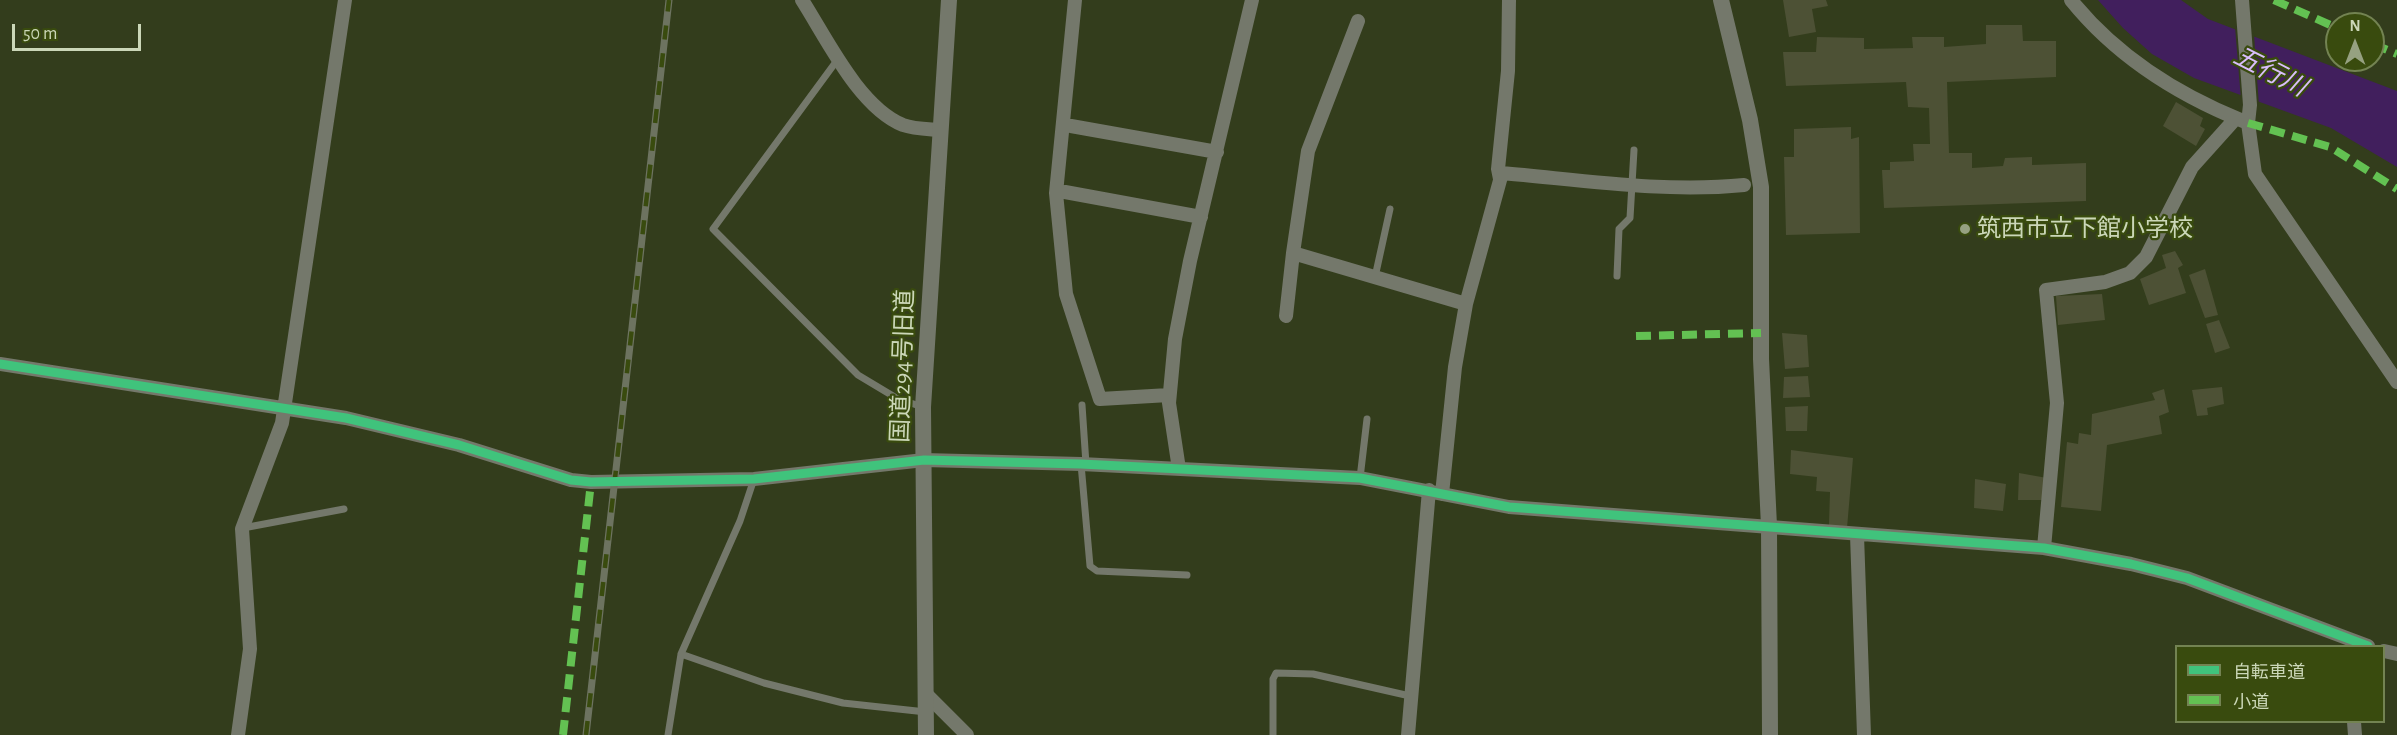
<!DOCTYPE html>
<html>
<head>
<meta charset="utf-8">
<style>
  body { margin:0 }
  #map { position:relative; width:2397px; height:735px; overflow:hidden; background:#333d1c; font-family:"Alegreya Sans","Noto Sans JP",sans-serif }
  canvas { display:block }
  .legend { position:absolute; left:2175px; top:645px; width:210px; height:78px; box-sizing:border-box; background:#394b0e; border:2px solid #738352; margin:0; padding:8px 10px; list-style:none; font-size:18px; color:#cbd7b8 }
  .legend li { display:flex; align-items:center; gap:12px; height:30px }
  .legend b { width:30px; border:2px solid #738352 }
  .north { position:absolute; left:2325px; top:12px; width:60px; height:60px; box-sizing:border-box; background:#394b0e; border:2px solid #738352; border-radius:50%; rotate:0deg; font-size:16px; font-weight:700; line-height:24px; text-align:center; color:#cbd7b8 }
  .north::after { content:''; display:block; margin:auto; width:21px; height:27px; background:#96a181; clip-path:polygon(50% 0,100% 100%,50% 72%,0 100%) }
  .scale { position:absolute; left:12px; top:24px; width:129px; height:27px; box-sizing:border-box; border:3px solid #cbd7b8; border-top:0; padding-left:8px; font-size:18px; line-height:21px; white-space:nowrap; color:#cbd7b8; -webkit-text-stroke:4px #394b0e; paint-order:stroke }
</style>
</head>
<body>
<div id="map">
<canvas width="2397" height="735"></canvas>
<ul class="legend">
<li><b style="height:8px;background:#40c37c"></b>自転車道</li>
<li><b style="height:8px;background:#63c152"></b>小道</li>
</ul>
<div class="north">N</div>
<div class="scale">50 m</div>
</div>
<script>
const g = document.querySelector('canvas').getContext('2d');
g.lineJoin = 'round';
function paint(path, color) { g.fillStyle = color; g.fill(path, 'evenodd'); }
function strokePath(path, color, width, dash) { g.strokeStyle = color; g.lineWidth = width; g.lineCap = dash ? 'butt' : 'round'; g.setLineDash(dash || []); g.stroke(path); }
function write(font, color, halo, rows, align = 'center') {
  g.font = font + ' "Alegreya Sans","Noto Sans JP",sans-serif'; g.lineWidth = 4.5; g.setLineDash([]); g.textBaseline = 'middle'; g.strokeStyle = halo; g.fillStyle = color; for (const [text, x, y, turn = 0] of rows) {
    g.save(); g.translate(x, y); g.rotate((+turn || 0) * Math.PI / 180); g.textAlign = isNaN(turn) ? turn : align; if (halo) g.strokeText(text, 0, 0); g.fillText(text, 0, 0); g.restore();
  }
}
const water = new Path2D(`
  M2098,0H2181L2208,19L2397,91V167L2331,128L2194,78L2152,54L2123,28Z`);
const pier = new Path2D(`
  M2235,27L2254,34L2259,106L2241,100Z`);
const building = new Path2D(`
  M1783,0H1826L1828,6L1812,9L1816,32L1789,37Z
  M1986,25H2022L2023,41H2056V77L1947,82L1949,153H1972V168L2003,166L2005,158L2032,157V165L2086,163V201L1884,208L1882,170H1890V162L1914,161L1913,144H1930L1929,108L1908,107L1906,82L1786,86L1783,52H1816L1817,37L1864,38V49L1913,48L1912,37H1944V47L1986,44Z
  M2176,102L2203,118L2200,126L2205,129L2196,146L2163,126Z
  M1851,127V139L1859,137L1860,233L1786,235L1784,157H1794V129Z
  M2175,251L2183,265L2178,268L2186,293L2149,305L2140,279L2166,268L2162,255Z
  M2205,269L2218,315L2205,318L2189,275Z
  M2102,294L2105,320L2058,325L2056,296Z
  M2219,320L2230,348L2215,353L2206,324Z
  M1782,333L1807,335L1809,367L1785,369Z
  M1808,376L1810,397L1783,398L1784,377Z
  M2222,387L2224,404L2207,408L2208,415L2197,416L2192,390Z
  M2164,389L2169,412L2159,416L2162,434L2107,445L2101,511L2061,507L2067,442L2078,444L2079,433L2091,435L2092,414L2155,400L2152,393Z
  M1808,406L1807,431H1786L1785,407Z
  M1791,450L1853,458L1847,528L1829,525L1830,492L1816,491L1817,477L1790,474Z
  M2019,473L2047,478L2046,500H2018Z
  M1975,479L2006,484L2003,511L1974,508Z`);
const service = new Path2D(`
  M838,59L713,229L858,375L898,399L923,407
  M1617,276L1619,229L1630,218L1634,150
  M1375,277L1390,209
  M1082,405L1086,464
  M1081,464L1090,566L1097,571L1187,575
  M1360,478L1367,419
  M243,528L344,509
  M681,654L764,683L843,703L926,712
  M668,735L681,654L740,521L754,479
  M1273,735V679L1276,673L1313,674L1410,696`);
const minor = new Path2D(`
  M802,0C827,39 859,107 903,125C914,129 929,129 940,130
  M1075,0L1056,193L1066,294L1100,399L1169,395
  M2071,0C2117,57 2176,94 2243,121
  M2242,0L2250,105L2248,123L2255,174L2397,382
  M1071,126L1217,152
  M1500,179L1498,169L1508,71L1509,0
  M1065,192L1201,217
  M1293,253L1308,151L1358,21
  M1286,316L1293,253L1466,304
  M0,364L346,418L459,445L571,480L591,482L754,479L924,460L1081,464L1360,478L1509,507L2044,548L2131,564L2187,578L2368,646
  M1179,469L1169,403L1175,339L1190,261L1252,0
  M1442,494L1455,367L1466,304L1502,173C1582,180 1664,193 1744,185
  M1857,535L1864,735
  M2044,548L2057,403L2046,290L2105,282L2130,273L2146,257L2192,167L2236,118
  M2384,651L2397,654
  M926,694L967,735
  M2354,722L2355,735
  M238,735L250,649L242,529L282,423L345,0
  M1408,735L1429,490`);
const tertiary = new Path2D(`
  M1721,0L1750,120L1761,187V359L1769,526L1770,735
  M926,735L923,407L949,0`);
const rail = new Path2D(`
  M586,735L669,0`);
const quiet = new Path2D(`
  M2274,0L2337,28
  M2373,44L2397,54
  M2248,123L2330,147L2397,189
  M1636,336L1761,333
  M563,735L591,482`);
const cycleway = new Path2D(`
  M0,364L346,418L459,445L571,480L591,482L754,479L924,460L1081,464L1360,478L1509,507L2044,548L2131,564L2187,578L2368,646`);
const markers = [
  [1965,229,6,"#96a181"]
];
const poiNames = [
  ["筑西市立下館小学校",1977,229]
];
const streetNames = [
  ["国道294号旧道",903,366,-88]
];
const waterNames = [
  ["五行川",2270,72,27]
];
paint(water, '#411f5d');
paint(pier, '#333d1c');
paint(building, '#4d5135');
strokePath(service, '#74786b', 7);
strokePath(minor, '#74786b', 14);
strokePath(tertiary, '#74786b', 16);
strokePath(rail, '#6d7360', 7);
strokePath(rail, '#394b0e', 4.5, [14]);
strokePath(quiet, '#63c152', 8, [15, 8]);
strokePath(cycleway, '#40c37c', 9);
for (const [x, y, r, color] of markers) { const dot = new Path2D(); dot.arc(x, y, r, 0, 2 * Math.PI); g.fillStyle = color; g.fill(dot); strokePath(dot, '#394b0e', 2); }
write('24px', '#cbd7b8', '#394b0e', poiNames, 'left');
write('24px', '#cbd7b8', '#394b0e', streetNames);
write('italic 26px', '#d8bdfb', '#394b0e', waterNames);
</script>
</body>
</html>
